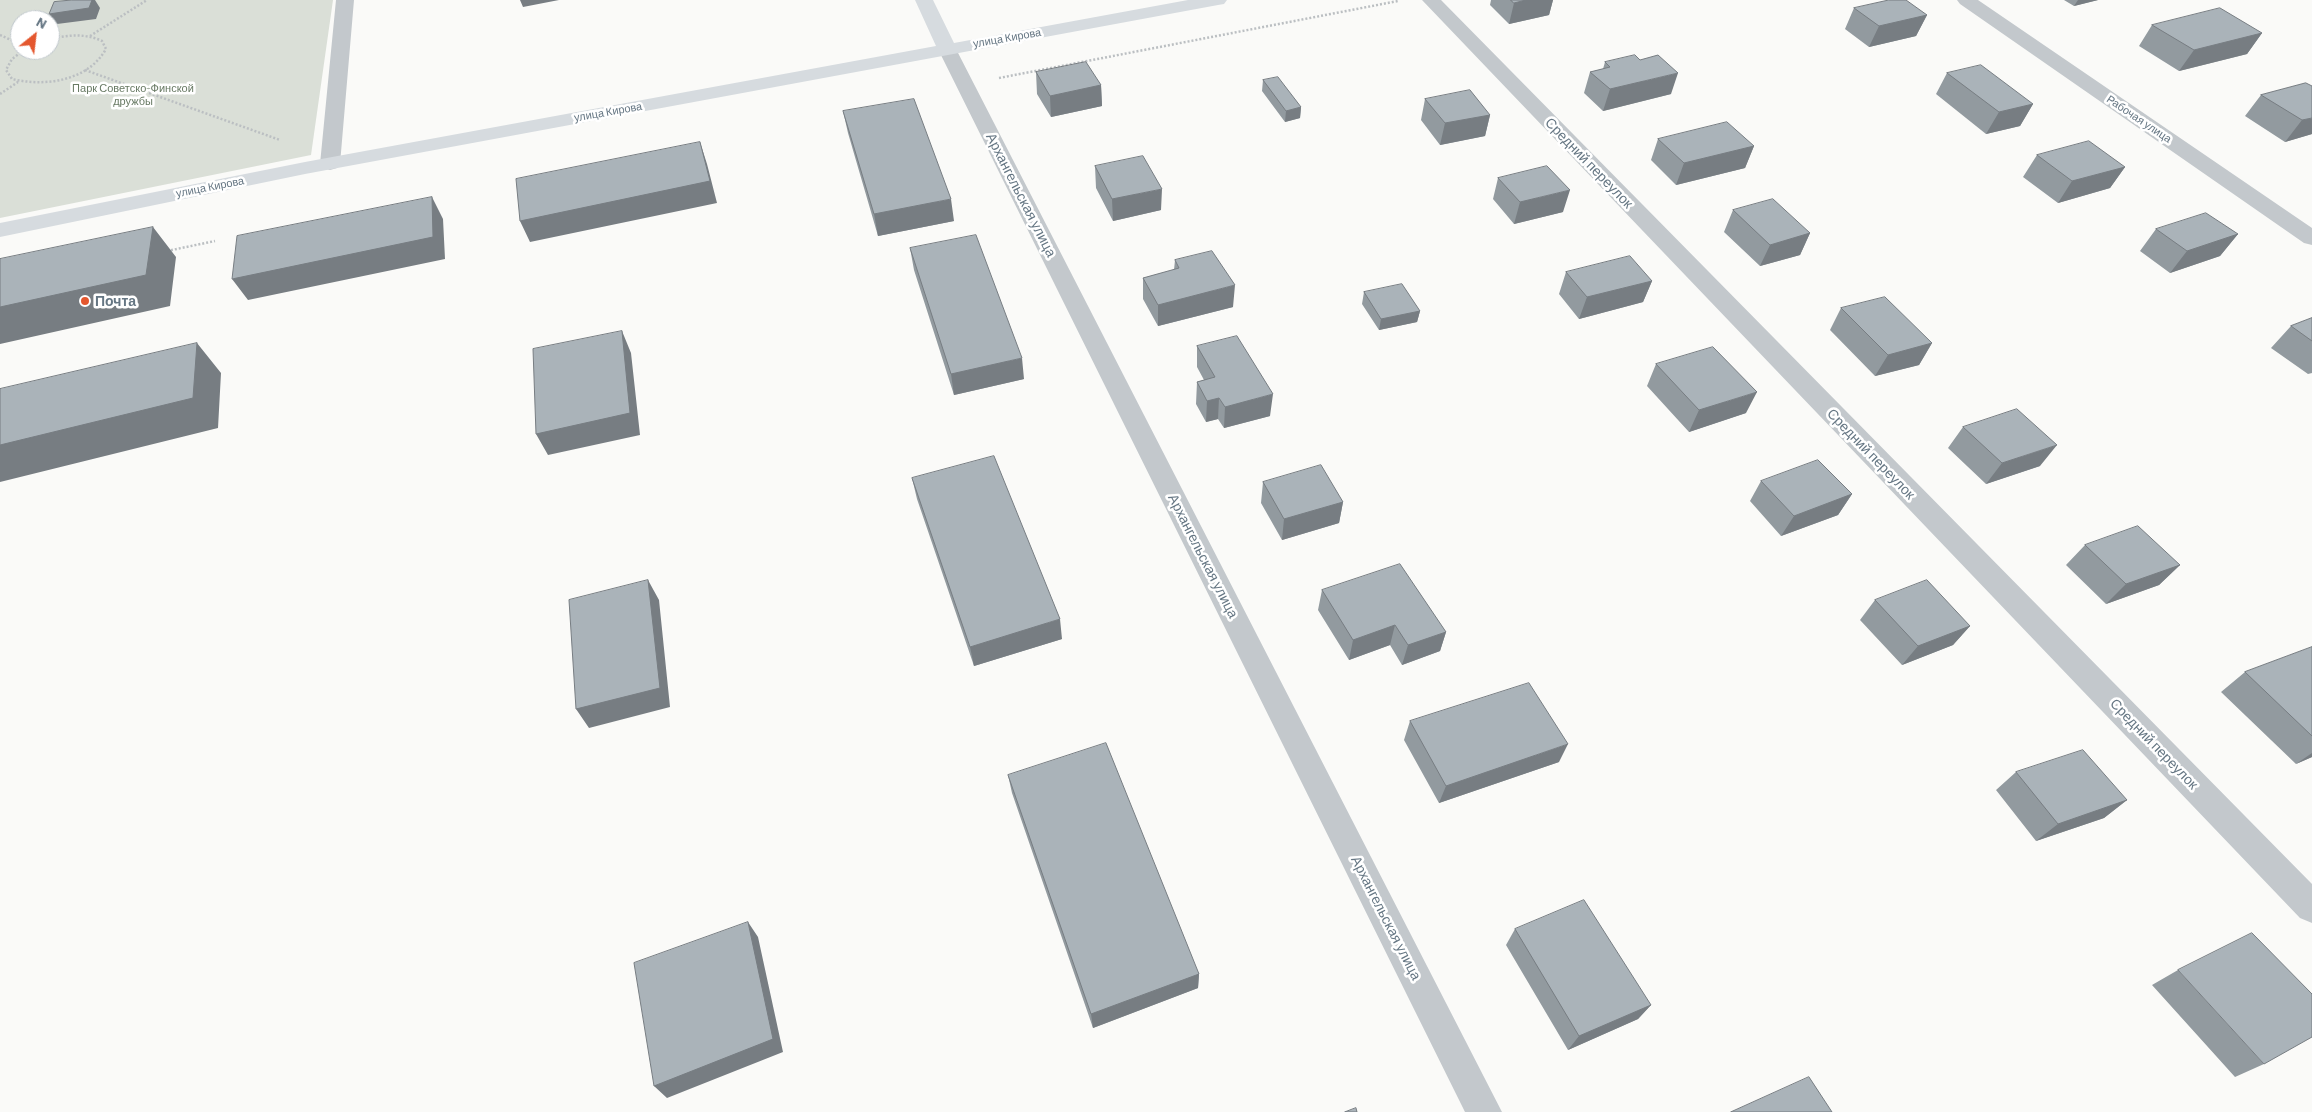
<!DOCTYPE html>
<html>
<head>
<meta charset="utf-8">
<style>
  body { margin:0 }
  #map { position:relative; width:2312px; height:1112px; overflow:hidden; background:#fafaf8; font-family:Barlow,sans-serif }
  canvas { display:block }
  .north { position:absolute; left:10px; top:10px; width:50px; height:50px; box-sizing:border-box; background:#fff; border:1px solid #c1c8cd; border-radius:50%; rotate:29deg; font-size:14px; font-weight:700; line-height:20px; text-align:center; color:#657683 }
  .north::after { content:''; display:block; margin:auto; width:18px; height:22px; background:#e4572e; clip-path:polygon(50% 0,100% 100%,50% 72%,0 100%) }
</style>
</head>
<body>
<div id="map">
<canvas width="2312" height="1112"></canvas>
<div class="north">N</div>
</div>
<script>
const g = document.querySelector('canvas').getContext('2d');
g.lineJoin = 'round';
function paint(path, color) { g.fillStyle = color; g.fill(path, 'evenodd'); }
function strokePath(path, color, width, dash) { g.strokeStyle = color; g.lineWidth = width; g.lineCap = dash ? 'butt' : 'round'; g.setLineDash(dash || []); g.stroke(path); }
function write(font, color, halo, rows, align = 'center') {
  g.font = font + ' Barlow,sans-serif'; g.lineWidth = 5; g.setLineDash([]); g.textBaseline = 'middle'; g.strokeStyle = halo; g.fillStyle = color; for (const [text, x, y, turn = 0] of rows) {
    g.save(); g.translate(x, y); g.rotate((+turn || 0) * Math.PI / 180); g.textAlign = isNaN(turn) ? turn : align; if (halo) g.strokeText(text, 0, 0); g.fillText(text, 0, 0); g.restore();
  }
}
const green = new Path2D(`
  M0,0H333L311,155L0,218ZM20,20H50V50H20Z`);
const path = new Path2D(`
  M0,35L20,44
  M90,36L147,0
  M24,50L12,59L6,70L12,79C45,87 88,81 106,49L102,41C85,33 68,35 50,39
  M85,70L280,140
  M999,78L1398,1
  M0,94L18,82
  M167,251L215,241`);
const street = new Path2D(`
  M336,0H354L340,164L337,168L330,170L323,168L320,164Z
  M1422,0H1441L2312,884V923L2300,918Z
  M1957,0H1978L2312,228V245L2304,243L1960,4Z
  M947,43L954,45L956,49L1502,1112H1465L938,49L940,45Z`);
const secondary = new Path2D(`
  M915,0H933L954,43L1188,0H1227L1224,4L1218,5L305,174L0,237V223L305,162L936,46Z`);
const wall = new Path2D(`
  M1491,0H1553L1549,15L1509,24L1490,5Z
  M2064,0H2098L2074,6Z
  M1854,8L1927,15L1916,36L1869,47L1845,29Z
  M2152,25L2262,33L2247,54L2179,71L2139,46Z
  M1605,62L1671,94L1603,111L1584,93L1590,72L1603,69Z
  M1036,72L1101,85L1102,106L1051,117L1037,94Z
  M1947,73L2033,104L2020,126L1986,134L1936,94Z
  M1263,80L1301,107L1300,118L1285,122L1262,91Z
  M2306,83L2312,134L2285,142L2245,116L2261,95Z
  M1425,99L1490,115L1485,136L1440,145L1421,120Z
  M843,111L954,221L878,236L848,133Z
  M1658,139L1754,146L1745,168L1676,185L1651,160Z
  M2037,155L2125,167L2110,188L2058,203L2023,177Z
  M1095,166L1161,210L1113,221L1096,188Z
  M1498,178L1563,212L1514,224L1493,199Z
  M1733,210L1810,233L1800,255L1760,266L1724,232Z
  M2156,229L2238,234L2220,256L2170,273L2140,251Z
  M910,248L1024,379L954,395L914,270Z
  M1175,260L1233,307L1158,326L1143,299V278L1174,270Z
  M1566,272L1652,281L1643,302L1579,319L1559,294Z
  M1364,292L1420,311L1417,322L1379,330L1362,304Z
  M1841,308L1932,343L1919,365L1875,376L1830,330Z
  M2312,318V373L2308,374L2271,348L2291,326Z
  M1197,346L1270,416L1224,428L1218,419L1206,422L1196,404L1197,382L1204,380L1197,367Z
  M1656,364L1746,413L1689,432L1647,386Z
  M1963,427L2040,466L1986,484L1948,448Z
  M912,478L1062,639L974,666L917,499Z
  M1761,481L1852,494L1838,515L1781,536L1750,501Z
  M1263,482L1343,502L1339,523L1282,540L1261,503Z
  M2085,545L2180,565L2159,585L2106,604L2066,565Z
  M1322,590L1446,632L1440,651L1402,665L1390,645L1349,660L1318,610Z
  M1875,600L1970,626L1953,645L1902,665L1860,620Z
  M2312,647V757L2296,764L2221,692L2245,672Z
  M1410,721L1559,762L1439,803L1404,740Z
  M2016,772L2127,800L2104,818L2036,841L1996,790Z
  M1008,775L1199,974L1198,988L1093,1028L1012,793Z
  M1515,929L1651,1005L1638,1019L1568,1050L1506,945Z
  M2178,970L2264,1064L2235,1077L2152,985Z`);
const shadedWall = new Path2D(`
  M92,0H95L100,8L96,19L57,24L49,14Z
  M520,0H559L523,7Z
  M1526,0H1553L1549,15L1509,24L1514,3Z
  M2078,0H2098L2074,6Z
  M1927,15L1916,36L1869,47L1879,26Z
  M2262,33L2247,54L2179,71L2194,50Z
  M1678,73L1671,94L1603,111L1610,89Z
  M1101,85L1102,106L1051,117L1050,96Z
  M2033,104L2020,126L1986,134L1999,112Z
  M1301,107L1300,118L1285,122L1286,111Z
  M1490,115L1485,136L1440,145L1445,123Z
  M2312,118V134L2285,142L2302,120Z
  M700,142L707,164L717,203L530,242L520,221Z
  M1754,146L1745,168L1676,185L1684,163Z
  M2125,167L2110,188L2058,203L2072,181Z
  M1162,189L1161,210L1113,221L1112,199Z
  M1570,190L1563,212L1514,224L1520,202Z
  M432,197L443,219L445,259L248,300L232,279Z
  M951,199L954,221L878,236L874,214Z
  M153,227L176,257L170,306L0,344V307Z
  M1810,233L1800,255L1760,266L1770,245Z
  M2238,234L2220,256L2170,273L2187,251Z
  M1652,281L1643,302L1579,319L1587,297Z
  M1235,285L1233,307L1158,326V305Z
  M1420,311L1417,322L1379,330L1381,319Z
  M622,331L631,353L640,435L548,455L536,434Z
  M197,343L221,373L218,428L0,482V445Z
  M1932,343L1919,365L1875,376L1888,355Z
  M1022,358L1024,379L954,395L951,374Z
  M1757,392L1746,413L1689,432L1699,410Z
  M1273,394L1270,416L1224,428L1225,407Z
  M1219,398L1218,419L1206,422L1207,401Z
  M2057,445L2040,466L1986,484L2002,463Z
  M1852,494L1838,515L1781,536L1794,516Z
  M1343,502L1339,523L1282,540L1284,519Z
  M2180,565L2159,585L2106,604L2126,584Z
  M648,580L659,600L670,707L589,728L576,709Z
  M1060,619L1062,639L974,666L970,647Z
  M1395,625L1390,645L1349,660L1353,640Z
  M1970,626L1953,645L1902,665L1918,646Z
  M1446,632L1440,651L1402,665L1408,645Z
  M1568,744L1559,762L1439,803L1446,786Z
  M2312,753V757L2296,764Z
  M2127,800L2104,818L2036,841L2058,824Z
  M748,922L758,937L783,1052L667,1098L654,1086Z
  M1199,974L1198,988L1093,1028L1091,1014Z
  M1651,1005L1638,1019L1568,1050L1579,1036Z`);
const building = new Path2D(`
  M72,0H92L89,8L49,14L54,2Z
  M1511,0H1526L1514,3Z
  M1889,0H1906L1927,15L1879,26L1854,8Z
  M2220,8L2262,33L2194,50L2152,25Z
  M1635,55L1640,60L1658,55L1678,73L1610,89L1590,72L1610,67L1605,62Z
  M1086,62L1101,85L1050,96L1036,72Z
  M1981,65L2033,104L1999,112L1947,73Z
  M1278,77L1301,107L1286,111L1263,80Z
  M2306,83L2312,86V118L2302,120L2261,95Z
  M1470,90L1490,115L1445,123L1425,99Z
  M914,99L951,199L874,214L843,111Z
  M1727,122L1754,146L1684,163L1658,139Z
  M2089,141L2125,167L2072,181L2037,155Z
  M700,142L710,181L520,221L516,179Z
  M1143,156L1162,189L1112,199L1095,166Z
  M1547,166L1570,190L1520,202L1498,178Z
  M432,197L433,237L232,279L237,236Z
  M1773,199L1810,233L1770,245L1733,210Z
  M2206,213L2238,234L2187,251L2156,229Z
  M153,227L146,275L0,307V259Z
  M976,235L1022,358L951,374L910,248Z
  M1212,251L1235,285L1158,305L1143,278L1179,268L1175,260Z
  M1630,256L1652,281L1587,297L1566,272Z
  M1402,284L1420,311L1381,319L1364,292Z
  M1885,297L1932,343L1888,355L1841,308Z
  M2312,318V341L2291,326Z
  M622,331L630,413L536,434L533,349Z
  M1237,336L1273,394L1225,407L1219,398L1207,401L1197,382L1215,377L1197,346Z
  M197,343L193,398L0,445V389Z
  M1713,347L1757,392L1699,410L1656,364Z
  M2017,409L2057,445L2002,463L1963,427Z
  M994,456L1060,619L970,647L912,478Z
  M1818,460L1852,494L1794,516L1761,481Z
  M1321,465L1343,502L1284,519L1263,482Z
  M2138,526L2180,565L2126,584L2085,545Z
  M1400,564L1446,632L1408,645L1395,625L1353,640L1322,590Z
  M648,580L660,688L576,709L569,600Z
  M1927,580L1970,626L1918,646L1875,600Z
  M2312,647V736L2245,672Z
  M1529,683L1568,744L1446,786L1410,721Z
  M1106,743L1199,974L1091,1014L1008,775Z
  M2083,750L2127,800L2058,824L2016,772Z
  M1584,900L1651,1005L1579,1036L1515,929Z
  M748,922L773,1039L654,1086L634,963Z
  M2252,933L2312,994V1037L2264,1064L2178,970Z
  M1809,1077L1832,1112H1731Z
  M1356,1108L1357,1112H1345Z`);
const markers = [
  [85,301,5,"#e4572e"]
];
const farStreetnames = [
  ["улица Кирова",1007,38,-10],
  ["улица Кирова",608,112,-10],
  ["Рабочая улица",2139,119,34],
  ["улица Кирова",210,187,-11]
];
const farParknames = [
  ["Парк Советско-Финской",133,88],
  ["дружбы",133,101]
];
const streetNames = [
  ["Средний переулок",1589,163,46],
  ["Архангельская улица",1021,195,63],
  ["Средний переулок",1871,454,46],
  ["Архангельская улица",1203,556,63],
  ["Средний переулок",2154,744,46],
  ["Архангельская улица",1386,918,63]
];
const poiNames = [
  ["Почта",95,301]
];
paint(green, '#dadfd7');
strokePath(path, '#bbbfc2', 2.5, [2, 2]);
paint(street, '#c3c8cc');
paint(secondary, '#d6dbdf');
paint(wall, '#929a9f');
paint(shadedWall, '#777d82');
paint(building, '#aab3b9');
strokePath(building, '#777d82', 1);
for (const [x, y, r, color] of markers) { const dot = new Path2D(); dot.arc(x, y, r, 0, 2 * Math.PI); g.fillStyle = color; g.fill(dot); strokePath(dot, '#fff', 2); }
write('11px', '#657683', '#fff', farStreetnames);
write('11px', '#687a64', '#fff', farParknames);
write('14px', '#657683', '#fff', streetNames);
write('bold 14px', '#657683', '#fff', poiNames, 'left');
</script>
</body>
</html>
